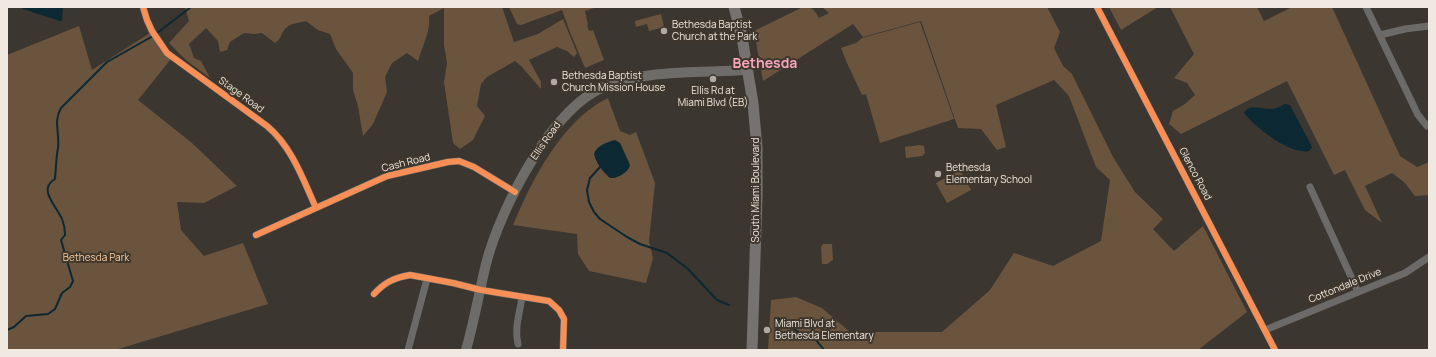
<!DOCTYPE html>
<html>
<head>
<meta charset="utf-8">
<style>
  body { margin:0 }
  #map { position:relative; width:1436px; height:357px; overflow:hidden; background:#3b3630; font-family:Manrope,sans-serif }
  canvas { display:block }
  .frame { position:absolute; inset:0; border:8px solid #efe9e2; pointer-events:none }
</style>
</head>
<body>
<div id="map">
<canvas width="1436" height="357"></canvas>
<div class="frame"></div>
</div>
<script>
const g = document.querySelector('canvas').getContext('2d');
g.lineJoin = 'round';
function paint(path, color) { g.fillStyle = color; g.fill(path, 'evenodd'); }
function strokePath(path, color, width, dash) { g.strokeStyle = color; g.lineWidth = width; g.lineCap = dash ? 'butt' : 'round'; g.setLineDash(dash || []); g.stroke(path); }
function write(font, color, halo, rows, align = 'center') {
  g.font = font + ' Manrope,sans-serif'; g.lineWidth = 4; g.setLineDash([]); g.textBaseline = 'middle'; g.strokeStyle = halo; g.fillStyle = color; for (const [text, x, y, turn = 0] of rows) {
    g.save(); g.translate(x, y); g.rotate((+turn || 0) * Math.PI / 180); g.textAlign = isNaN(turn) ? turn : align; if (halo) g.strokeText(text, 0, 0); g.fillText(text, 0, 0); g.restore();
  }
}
const green = new Path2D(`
  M185,7H502L514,42L538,34L563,19L577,53L574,57L567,51L557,47L529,60L541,82V89L521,66L515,61L487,77L481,84L477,106L485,116L473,140L460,149L453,143L444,82L447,63L444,45V8L429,16C431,31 422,46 418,61L407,53L392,63L385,77L387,92L373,124L363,136L358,106L353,90V73L336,49L330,34L318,30L306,21C299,23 289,23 284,30C280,36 282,38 275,43L262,33L254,34L244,33L230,42L227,50L220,52L218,41L206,28L189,44L194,58L201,61L210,78L186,60L169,43L189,21Z
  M509,7H594V8L585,11L588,25H587L589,31L593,30L604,60L585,68L570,32L562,10L521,25L517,24Z
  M803,7C812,7 815,10 819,18L829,13L822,7H1047L1060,32L1054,48L1063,66L1072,74L1113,157L1135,192L1163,219L1153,229L1174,251L1203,226L1247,312L1198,350H768L771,300L796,297L822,308L850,332H942L990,290L1014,253L1053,266L1101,241L1110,180L1096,167L1069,96L1054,80L996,105L1006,147L997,150L981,129L958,128L921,21L863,37L853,24L763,81L754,31Z
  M1109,7H1158L1121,30Z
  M1170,7H1257L1264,21L1292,7H1332L1400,156L1417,167L1429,162V195L1415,196L1404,182L1392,173L1365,186L1382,223L1365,210L1345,170L1334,175L1287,81L1181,134L1169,124L1173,111L1185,104L1195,95L1187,83L1174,78L1194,54Z
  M661,14L664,27L649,31L647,24L636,27L635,21Z
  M920,22L954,119L880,143L866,94L862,95L847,63L841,48L856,43L862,38Z
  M79,26L92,70L150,33L160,49L171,59L138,100L192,143L237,186L204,203L177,202L181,230L204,256L243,243L268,304L115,350H7V55Z
  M608,98L620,131L630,135L636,132L655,183L649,241L653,258L646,283L589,271L578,254L577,234L513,225C532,180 562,120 608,98ZM620,143L630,164C626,172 617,181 608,177Z
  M920,145L924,146L925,153L922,156L906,158L905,147Z
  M960,170L971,190L947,203L936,183Z
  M823,244H832L833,260L827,264H822L821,247Z`);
const water = new Path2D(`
  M22,7H63L62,21H60L23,9Z
  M1285,104L1290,105L1311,145L1312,148L1309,151C1290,155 1255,127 1244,113L1245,111C1252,104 1261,109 1269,109C1275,109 1280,107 1285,104Z
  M615,140L620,143L630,166C627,173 618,178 611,178C603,173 596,163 594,154C596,146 607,142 615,140Z`);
const stream = new Path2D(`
  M157,33L191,7
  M601,166L590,178L587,190L589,202L594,212L600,219L627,237L640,244L667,253L688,269L717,300L729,305
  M778,318L797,331L816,340L824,350
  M7,330L14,327L26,316L48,314L55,309L62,293L70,287L73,281L61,240L65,235C65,229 64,224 62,219C57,207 37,189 55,179C56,169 56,158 58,148C60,134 53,121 61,108L107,62L153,36`);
const street = new Path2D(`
  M143,7L147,20L152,31L167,53L267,126C292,147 303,179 316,208
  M1097,7L1275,350
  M1366,7L1418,115L1427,126
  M1380,35L1405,29L1429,26
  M1310,187L1358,292
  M256,235L387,176L448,162L459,161L474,167L515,192
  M374,294C385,282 394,278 410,275L453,283L481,290L549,301L559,310L564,319L563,350
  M1265,330L1405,273L1429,257
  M518,344C514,328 520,313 522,297
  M408,350L427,279`);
const secondary = new Path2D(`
  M466,350C474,322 479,293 486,264C500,210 551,107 606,86C650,69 701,73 747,70`);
const primary = new Path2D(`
  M734,7L742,37L753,103L757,148V197L752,350`);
const cycleway = new Path2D(`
  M143,7L147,20L152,31L167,53L267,126C292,147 303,179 316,208
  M1097,7L1275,350
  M256,235L387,176L448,162L459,161L474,167L515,192
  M374,294C385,282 394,278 410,275L453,283L481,290L549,301L559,310L564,319L563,350`);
const markers = [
  [664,31,4,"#b0aaa4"],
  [713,79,4,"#b0aaa4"],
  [554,82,4,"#b0aaa4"],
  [938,174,4,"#b0aaa4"],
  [767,330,4,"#b0aaa4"]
];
const poiNames = [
  ["Bethesda Baptist",672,25],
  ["Church at the Park",672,37],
  ["Bethesda Baptist",562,76],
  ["Church Mission House",562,88],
  ["Ellis Rd at",713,91,"center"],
  ["Miami Blvd (EB)",713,103,"center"],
  ["Bethesda",946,168],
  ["Elementary School",946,180],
  ["Miami Blvd at",775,324],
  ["Bethesda Elementary",775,336]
];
const streetNames = [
  ["Stage Road",241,95,36],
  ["Ellis Road",546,141,-55],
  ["Cash Road",406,163,-14],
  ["Glenco Road",1195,174,62],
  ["South Miami Boulevard",756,190,-90],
  ["Cottondale Drive",1345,286,-22]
];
const parkNames = [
  ["Bethesda Park",96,258]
];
const districtNames = [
  ["Bethesda",765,64]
];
paint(green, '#6b543e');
paint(water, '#0c2833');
strokePath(stream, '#0c2833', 2);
strokePath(street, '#6c6a68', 7);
strokePath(secondary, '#6e6c69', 10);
strokePath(primary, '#767270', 11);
strokePath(cycleway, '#f78f57', 6);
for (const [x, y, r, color] of markers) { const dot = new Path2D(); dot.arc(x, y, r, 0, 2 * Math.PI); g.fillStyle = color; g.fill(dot); strokePath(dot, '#3f362c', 1.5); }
write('10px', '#efe9e2', '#3f362c', poiNames, 'left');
write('10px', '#efe9e2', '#3f362c', streetNames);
write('10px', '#fdce9f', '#3f362c', parkNames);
write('bold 14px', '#f7a6bf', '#3f362c', districtNames);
</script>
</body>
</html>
